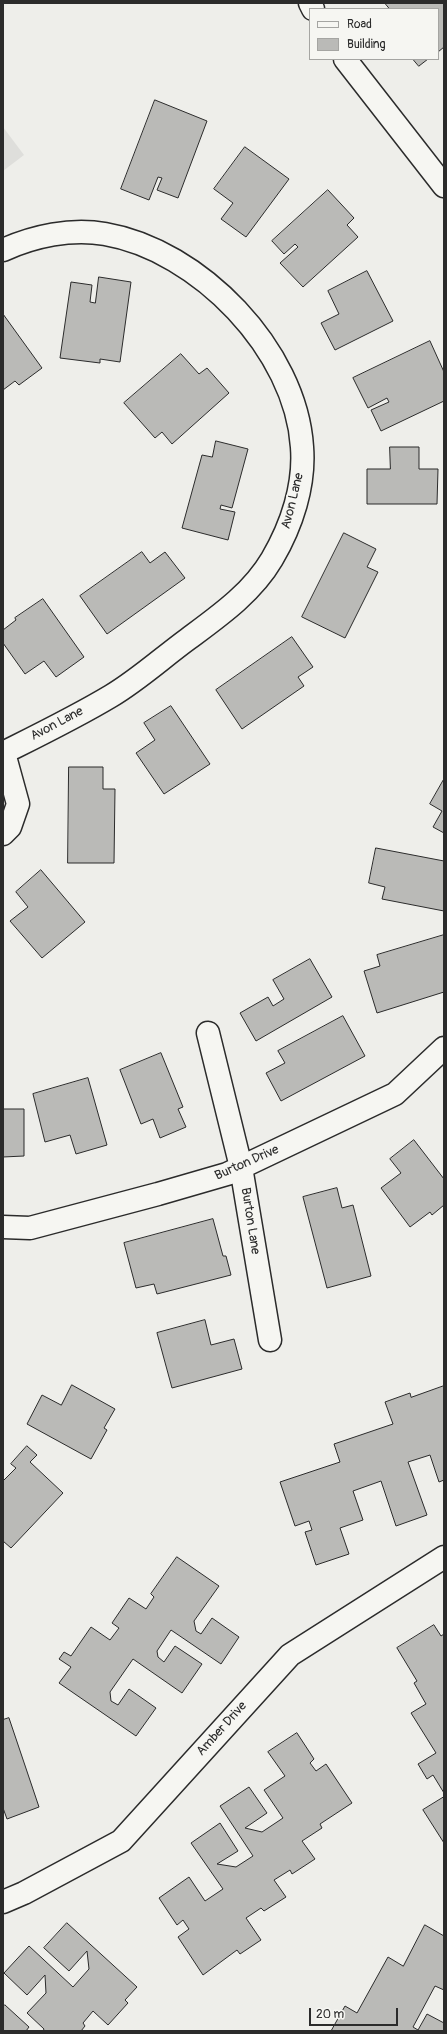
<!DOCTYPE html>
<html>
<head>
<meta charset="utf-8">
<style>
  body { margin:0 }
  #map { position:relative; width:447px; height:2034px; overflow:hidden; background:#eeeeea; font-family:Pangolin,sans-serif }
  canvas { display:block }
  .frame { position:absolute; inset:0; border:4px solid #2b2b2b; pointer-events:none }
  .legend { position:absolute; left:309px; top:8px; width:130px; height:52px; box-sizing:border-box; background:#f6f6f2; border:1px solid #a5a5a2; margin:0; padding:5px 7px; list-style:none; font-size:12px; color:#2b2b2b }
  .legend li { display:flex; align-items:center; gap:8px; height:20px }
  .legend b { width:20px; border:1px solid #a5a5a2 }
  .scale { position:absolute; left:309px; top:2008px; width:89px; height:18px; box-sizing:border-box; border:2px solid #2b2b2b; border-top:0; padding-left:5px; font-size:12px; line-height:14px; white-space:nowrap; color:#2b2b2b; -webkit-text-stroke:3px #f6f6f2; paint-order:stroke }
</style>
</head>
<body>
<div id="map">
<canvas width="447" height="2034"></canvas>
<div class="frame"></div>
<ul class="legend">
<li><b style="height:5px;background:#f6f6f2"></b>Road</li>
<li><b style="height:11px;background:#babab7"></b>Building</li>
</ul>
<div class="scale">20 m</div>
</div>
<script>
const g = document.querySelector('canvas').getContext('2d');
g.lineJoin = 'round';
function paint(path, color) { g.fillStyle = color; g.fill(path, 'evenodd'); }
function strokePath(path, color, width, dash) { g.strokeStyle = color; g.lineWidth = width; g.lineCap = dash ? 'butt' : 'round'; g.setLineDash(dash || []); g.stroke(path); }
function write(font, color, halo, rows, align = 'center') {
  g.font = font + ' Pangolin,sans-serif'; g.lineWidth = 3.5; g.setLineDash([]); g.textBaseline = 'middle'; g.strokeStyle = halo; g.fillStyle = color; for (const [text, x, y, turn = 0] of rows) {
    g.save(); g.translate(x, y); g.rotate((+turn || 0) * Math.PI / 180); g.textAlign = isNaN(turn) ? turn : align; if (halo) g.strokeText(text, 0, 0); g.fillText(text, 0, 0); g.restore();
  }
}
const built = new Path2D(`
  M3,127L24,155L3,171Z`);
const building = new Path2D(`
  M385,3H444V47L438,52V9H390Z
  M413,59H428L419,66Z
  M155,100L207,121L178,198L157,190L162,178L158,177L149,200L121,189Z
  M245,147L289,179L246,237L221,219L233,203L214,189Z
  M328,190L354,218L347,225L358,237L303,287L280,263L298,247L295,244L284,254L272,241Z
  M367,271L393,321L335,350L321,323L339,314L328,291Z
  M99,277L131,282L120,362L100,359V363L60,358L71,282L92,285L90,302L95,303Z
  M3,314L42,368L19,385L15,381L3,390Z
  M430,341L444,372V401L381,431L371,410L389,402L387,398L368,408L353,378Z
  M181,354L199,374L207,368L229,393L172,444L162,432L155,438L124,403Z
  M216,441L248,449L232,508L221,505L220,509L235,512L228,540L182,528L202,455L212,457Z
  M390,447H419V469H438L437,504H367V469H390Z
  M344,533L376,549L367,567L378,572L345,638L302,617Z
  M142,552L150,563L165,552L185,578L107,634L80,596Z
  M43,599L84,657L56,677L44,661L25,674L3,643V630L16,620L15,618Z
  M292,637L313,667L298,677L304,686L242,729L216,690Z
  M171,706L210,764L164,794L136,753L155,740L144,723Z
  M69,767H103V789H115L114,863H68Z
  M444,779V833L433,827L442,811L430,804Z
  M376,848L444,861V911L382,899L385,887L369,883Z
  M41,870L85,922L42,958L10,921L28,907L16,892Z
  M444,935V992L377,1013L364,971L380,966L377,955Z
  M310,959L332,997L256,1041L240,1013L268,997L273,1006L284,999L273,980Z
  M343,1016L365,1056L281,1101L266,1073L285,1063L278,1051Z
  M161,1053L183,1107L178,1109L186,1127L160,1138L153,1119L141,1124L120,1070Z
  M88,1078L107,1145L76,1154L70,1135L45,1142L33,1094Z
  M3,1109H24V1156L3,1157Z
  M414,1140L444,1179V1205L432,1215L430,1212L410,1227L381,1188L401,1173L390,1159Z
  M337,1188L342,1208L353,1205L371,1276L327,1288L303,1197Z
  M213,1219L223,1256H226L231,1275L157,1294L154,1284L136,1288L124,1243Z
  M205,1320L211,1345L234,1339L242,1369L172,1388L157,1333Z
  M72,1385L115,1409L104,1428L107,1430L91,1459L27,1424L42,1395L61,1405Z
  M444,1386V1480L439,1482L430,1455L408,1462L427,1515L396,1526L381,1481L353,1491L363,1520L340,1528L349,1554L316,1565L305,1532L312,1530L309,1521L295,1526L280,1482L340,1462L334,1444L393,1424L385,1402L410,1393L411,1397Z
  M27,1446L37,1455L30,1462L63,1493L11,1548L3,1541V1481L16,1468L11,1464Z
  M177,1557L219,1586L194,1621L196,1631L201,1634L212,1618L239,1637L221,1664L171,1630L157,1651L158,1657L164,1662L175,1646L202,1664L182,1693L133,1659L110,1692L111,1701L118,1705L129,1689L156,1708L136,1736L59,1683L71,1667L59,1659L64,1652L71,1656L91,1627L110,1640L119,1628L112,1623L129,1598L146,1609L154,1597L151,1594Z
  M434,1625L441,1636L444,1634V1793L433,1775L427,1779L418,1764L436,1753L411,1713L426,1704L414,1683L417,1681L397,1648Z
  M9,1718L39,1807L7,1819L3,1808V1720Z
  M297,1733L314,1759L310,1763L316,1771L326,1764L352,1803L320,1824L322,1828L302,1841L315,1859L292,1874L290,1870L274,1880L286,1897L264,1911L261,1908L246,1918L261,1940L240,1954L237,1950L203,1975L178,1937L189,1929L183,1920L177,1925L159,1898L189,1877L205,1901L223,1889L191,1843L220,1823L238,1851L217,1864L236,1867L253,1856L220,1806L249,1787L267,1813L245,1828L262,1832L283,1818L264,1790L285,1776L268,1752Z
  M444,1797V1843L423,1810Z
  M67,1923L137,1987L125,2000L128,2003L108,2025L93,2011L83,2023L85,2026L81,2031H43L44,2029L27,2013L46,1993L45,1975L27,1995L4,1973L29,1946L73,1987L89,1969L87,1951L69,1971L44,1948Z
  M425,1925L444,1936V1990L435,1986L413,2027L418,2030L427,2014L444,2023V2031H331L345,2006L357,2013L388,1957L403,1966Z
  M5,2005L29,2027L26,2031H3V2007Z`);
const street = new Path2D(`
  M310,3L313,9
  M345,59L444,186
  M3,250C34,236 71,228 105,234C199,250 296,350 302,447C305,485 292,525 272,559C252,593 219,616 188,639C162,658 138,680 111,696C76,717 39,735 3,753
  M3,834L10,827L18,804L4,753
  M208,1033L241,1167L270,1340
  M3,1227L30,1228L158,1194L227,1174L395,1094L444,1048
  M3,1902L24,1893L121,1841L290,1655L444,1557`);
const streetNames = [
  ["Avon Lane",293,501,-76],
  ["Avon Lane",57,724,-28],
  ["Burton Drive",247,1163,-24],
  ["Burton Lane",250,1221,81],
  ["Amber Drive",222,1729,-48]
];
paint(built, '#dededb');
paint(building, '#babab7');
strokePath(building, '#2b2b2b', 1);
strokePath(street, '#2b2b2b', 25);
strokePath(street, '#f6f6f2', 22);
write('13px', '#2b2b2b', '#f6f6f2', streetNames);
</script>
</body>
</html>
